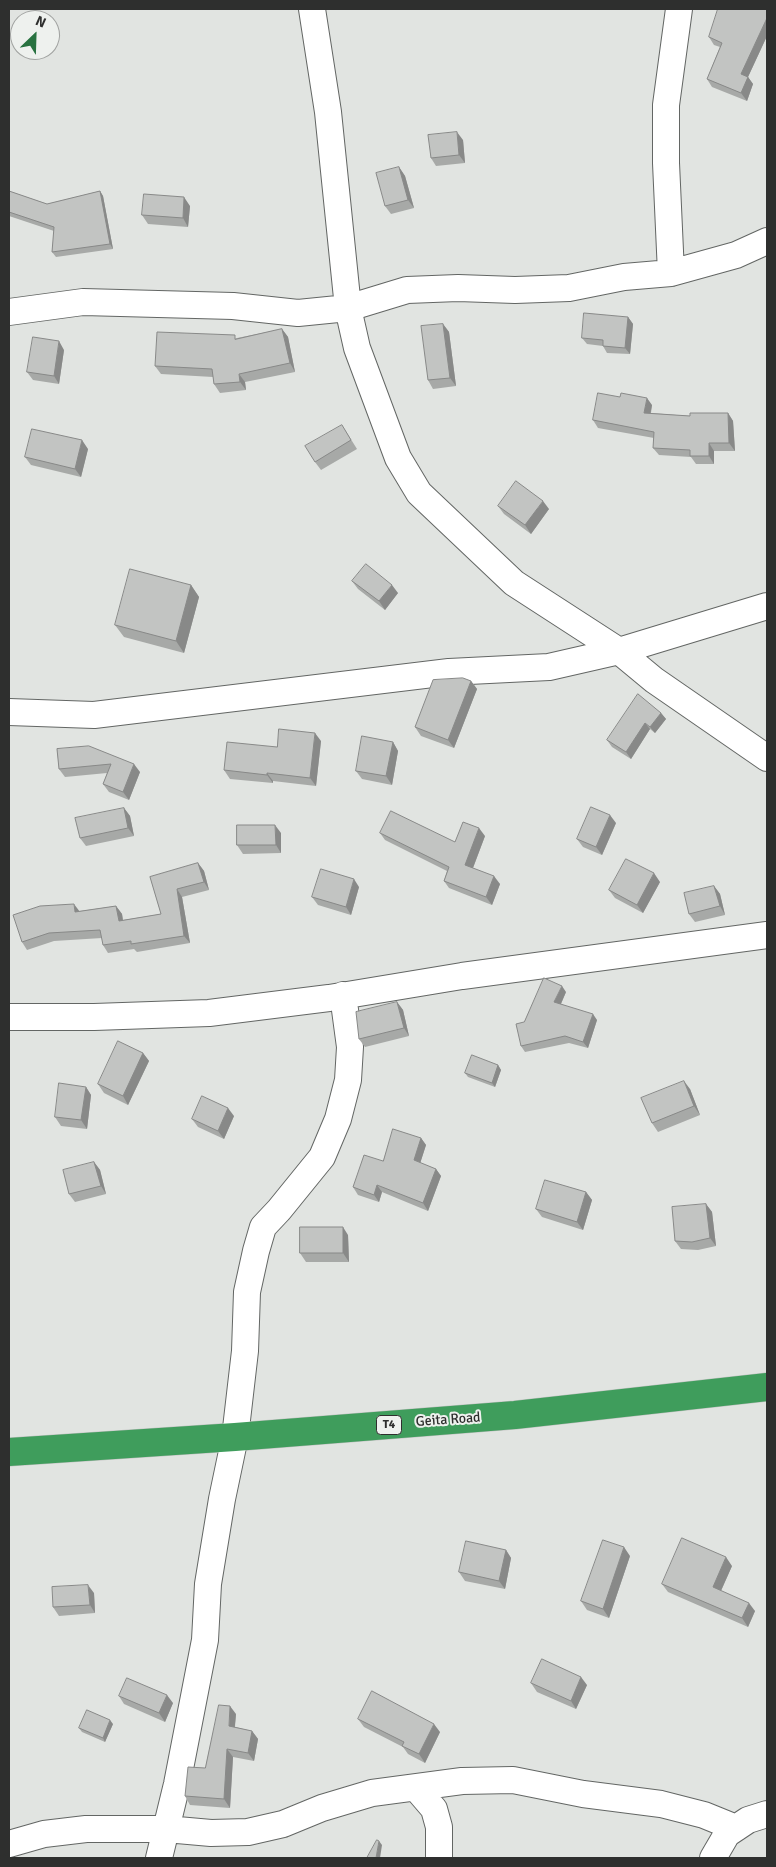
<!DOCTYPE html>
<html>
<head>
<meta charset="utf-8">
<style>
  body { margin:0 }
  #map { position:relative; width:776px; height:1867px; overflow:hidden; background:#e1e4e1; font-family:Signika,sans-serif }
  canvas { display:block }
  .frame { position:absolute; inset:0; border:10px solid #2e2f2e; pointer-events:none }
  .north { position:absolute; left:10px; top:10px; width:50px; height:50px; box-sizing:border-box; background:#eef1ee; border:1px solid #a1a3a1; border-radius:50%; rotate:24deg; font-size:14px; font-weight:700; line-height:20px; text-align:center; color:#2e2f2e }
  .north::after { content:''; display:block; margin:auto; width:18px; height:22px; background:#287240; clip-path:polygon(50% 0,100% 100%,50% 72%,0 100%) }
</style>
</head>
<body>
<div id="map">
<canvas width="776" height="1867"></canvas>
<div class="frame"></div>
<div class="north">N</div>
</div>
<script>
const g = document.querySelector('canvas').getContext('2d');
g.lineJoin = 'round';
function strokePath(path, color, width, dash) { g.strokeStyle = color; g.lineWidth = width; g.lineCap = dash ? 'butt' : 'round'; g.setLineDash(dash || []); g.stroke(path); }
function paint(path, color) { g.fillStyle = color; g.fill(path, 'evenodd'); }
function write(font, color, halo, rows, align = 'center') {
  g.font = font + ' Signika,sans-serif'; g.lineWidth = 4; g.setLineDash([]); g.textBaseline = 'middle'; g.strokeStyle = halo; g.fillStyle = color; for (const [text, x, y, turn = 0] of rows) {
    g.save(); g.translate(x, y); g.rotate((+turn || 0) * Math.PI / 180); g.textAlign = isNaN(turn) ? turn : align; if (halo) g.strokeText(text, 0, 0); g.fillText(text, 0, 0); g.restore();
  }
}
const minor = new Path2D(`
  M312,9L328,112L348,308L357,348L398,458L419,493L514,583L619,651L654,680L767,758
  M671,273L666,163V105L679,9
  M9,312L83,302L233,306L298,313L348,308L407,290L458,288L515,290L569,288L624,277L671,273L736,255L767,241
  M9,712L94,715L449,672L549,667L619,651L767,606
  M9,1017H94L209,1013L329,998L462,976L767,935
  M416,1788L434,1809L439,1827V1858
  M9,1844L44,1834L86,1829H166L211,1833L248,1832L283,1824L322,1808L372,1793L462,1781L513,1780L583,1794L661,1804L704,1815L736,1828
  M159,1858L177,1784L205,1640L208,1584L222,1499L235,1437L245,1351L247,1292L256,1251L263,1227L279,1210L322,1157L338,1119L348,1080L350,1047L343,995
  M713,1858L727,1834L748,1820L767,1814`);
const highway = new Path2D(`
  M9,1452L235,1437L515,1415L767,1387`);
const wall = new Path2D(`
  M767,9V36L748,77L753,84L747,101L712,87L707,79L720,47L714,45L709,37Z
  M463,140L465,163L436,166L431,158Z
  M399,167L405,176L414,208L391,214L385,206Z
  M9,191L47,204L100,191L103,196L113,249L56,257L52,252L54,231L9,216Z
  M190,206L188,227L148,224L142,215Z
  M628,317L633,324L630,354L607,353L603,346L587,344L582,338Z
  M443,324L449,332L456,386L433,389L428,380Z
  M282,329L288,337L295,372L245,382L246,390L220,393L214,384L213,377L161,374L155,366L237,338Z
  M64,350L59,384L33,380L27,372Z
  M652,405L651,413L690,416L728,413L733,421L735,451H714V464H696L691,457L659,455L653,448L654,438L598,428L593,420Z
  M342,425L357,449L321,470L315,462Z
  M88,449L81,477L31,465L25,457Z
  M498,506L549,509L531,534L504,514Z
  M352,581L398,593L385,610L358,589Z
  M191,585L199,597L184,653L124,637L115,625Z
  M471,681L477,689L454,748L421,736L415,727Z
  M661,713L666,719L655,733L650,729L631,759L612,747L607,740Z
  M321,741L316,786L273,781V783L230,779L224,770L277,747Z
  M393,742L398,751L392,785L362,779L356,771Z
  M57,749L140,772L129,800L109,792L103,784L107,773L65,777L59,769Z
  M124,808L130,816L134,836L86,846L80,838Z
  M616,823L602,855L583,847L577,839Z
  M281,833V853L243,854L237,845Z
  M380,833L455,842L485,836L473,868L500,884L492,905L449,888L444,881L447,871L385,840Z
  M198,863L204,871L209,890L182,897L190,943L137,952L134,949L108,953L103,945L102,938L54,941L27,950L22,942L80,911L116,906L122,914L123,920L161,914L150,877Z
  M660,882L643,913L615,898L609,890Z
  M714,886L720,894L725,915L695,922L689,914Z
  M359,887L351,915L318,905L312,897Z
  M566,992L561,1004L597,1020L588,1048L569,1043L525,1052L521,1046L524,1022Z
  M397,1002L403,1010L409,1036L365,1047L359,1039Z
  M143,1053L149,1061L128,1105L104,1093L98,1084Z
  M498,1065L501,1070L495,1087L468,1077L465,1073Z
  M86,1087L91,1095L87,1129L61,1126L55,1117Z
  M690,1089L700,1115L658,1132L652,1123Z
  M234,1116L224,1139L198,1127L192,1119Z
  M421,1138L426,1145L420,1163L436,1169L441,1176L428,1211L382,1192L379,1202L358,1195L353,1187L383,1161Z
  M94,1162L100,1170L106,1194L75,1202L69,1194Z
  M586,1192L592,1200L583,1230L542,1217L536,1209Z
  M706,1204L712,1212L716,1246L698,1250L681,1249L675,1241Z
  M348,1235L349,1262H306L300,1253Z
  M506,1550L511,1558L505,1589L465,1581L459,1572Z
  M630,1556L609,1618L587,1610L581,1601Z
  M732,1566L721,1591L755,1611L748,1627L668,1592L662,1584Z
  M94,1593L95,1613L59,1616L53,1607Z
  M531,1683L587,1685L576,1709L537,1692Z
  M119,1696L173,1703L165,1722L124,1704Z
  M236,1714L235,1727L252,1731L258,1739L254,1761L233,1757L230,1808L190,1805L185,1796L205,1768Z
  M358,1719L440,1732L425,1763L408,1754L403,1747L364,1727Z
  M113,1724L105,1742L82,1732L79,1728Z`);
const shadedWall = new Path2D(`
  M767,18V36L748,77L753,84L747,101L741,93V74Z
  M457,132L463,140L465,163L459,155Z
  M399,167L405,176L414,208L408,200Z
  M100,191L103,196L113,249L110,244Z
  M184,197L190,206L188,227L183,218Z
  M628,317L633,324L630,354L625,348Z
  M443,324L449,332L456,386L450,378Z
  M282,329L288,337L295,372L290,363Z
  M59,341L64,350L59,384L54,376Z
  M239,374L245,382L246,390L240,382Z
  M647,398L652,405L649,421L644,413Z
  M728,413L733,421L735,451L729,443Z
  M82,440L88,449L81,477L75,469Z
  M709,443L714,451V464L709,456Z
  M543,501L549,509L531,534L525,525Z
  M191,585L199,597L184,653L176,641Z
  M392,585L398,593L385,610L379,601Z
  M471,681L477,689L454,748L448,740Z
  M661,713L666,719L655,733L650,727Z
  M645,723L650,729L631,759L626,752Z
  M315,733L321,741L316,786L310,778Z
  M393,742L398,751L392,785L386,776Z
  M134,764L140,772L129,800L123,792Z
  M267,773L273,781V783L267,775Z
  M124,808L130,816L134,836L128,828Z
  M610,815L616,823L602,855L596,847Z
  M275,825L281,833V853L276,845Z
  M479,828L485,836L471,873L465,865Z
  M198,863L204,871L209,890L204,882Z
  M654,873L660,882L643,913L637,905Z
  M494,876L500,884L492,905L486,897Z
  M354,879L359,887L351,915L346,907Z
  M714,886L720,894L725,915L720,906Z
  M177,889L182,897L190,943L184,936Z
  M74,904L80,912H75Z
  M116,906L122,914L124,929L119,921Z
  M562,986L566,992L559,1008L554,1002Z
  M397,1002L403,1010L409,1036L404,1028Z
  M593,1014L597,1020L588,1048L583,1042Z
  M143,1053L149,1061L128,1105L123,1096Z
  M498,1065L501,1070L495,1087L492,1083Z
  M684,1081L690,1089L700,1115L694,1106Z
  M86,1087L91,1095L87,1129L81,1120Z
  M228,1108L234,1116L224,1139L218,1131Z
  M421,1138L426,1145L419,1167L414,1160Z
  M94,1162L100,1170L106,1194L101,1186Z
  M436,1169L441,1176L428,1211L423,1203Z
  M377,1185L382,1192L379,1202L374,1195Z
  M586,1192L592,1200L583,1230L577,1222Z
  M706,1204L712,1212L716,1246L710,1238Z
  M343,1227L348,1235L349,1262L343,1253Z
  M624,1547L630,1556L609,1618L603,1609Z
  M506,1550L511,1558L505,1589L499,1581Z
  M726,1557L732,1566L719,1595L713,1587Z
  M88,1585L94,1593L95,1613L90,1605Z
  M749,1603L755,1611L748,1627L742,1618Z
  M581,1677L587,1685L576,1709L571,1701Z
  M167,1695L173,1703L165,1722L159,1713Z
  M230,1706L236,1714L234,1734L229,1726Z
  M110,1720L113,1724L105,1742L103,1738Z
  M434,1724L440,1732L425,1763L419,1754Z
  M252,1731L258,1739L254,1761L248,1753Z
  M227,1749L233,1757L230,1808L224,1799Z
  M379,1841L382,1845L380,1858H376Z`);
const building = new Path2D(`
  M718,9H767V18L741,74L748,77L741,93L707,79L722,43L709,37Z
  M457,132L459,155L431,158L428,135Z
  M399,167L408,200L385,206L376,173Z
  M9,191L47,204L100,191L110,244L52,252L54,227L9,212Z
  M144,194L184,197L183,218L142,215Z
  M584,313L628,317L625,348L603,346V340L582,338Z
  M443,324L450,378L428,380L421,326Z
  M282,329L290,363L239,374L240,382L214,384L212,369L155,366L157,332L235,335V339Z
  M33,337L59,341L54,376L27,372Z
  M598,393L620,397L621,393L647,398L644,413L690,416V413H728L729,443H709V456H690V450L653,448L654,432L593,420Z
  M342,425L351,440L315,462L305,446Z
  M32,429L82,440L75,469L25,457Z
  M516,481L543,501L525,525L498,506Z
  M366,564L392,585L379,601L352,581Z
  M130,569L191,585L176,641L115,625Z
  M463,678L471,681L448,740L415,727L433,680Z
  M638,694L661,713L650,727L645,723L626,752L607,740Z
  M279,729L315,733L310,778L267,773V775L224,770L227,742L277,747Z
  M362,736L393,742L386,776L356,771Z
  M89,746L134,764L123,792L103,784L111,764L59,769L57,749Z
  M591,807L610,815L596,847L577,839Z
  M124,808L128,828L80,838L75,818Z
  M391,811L455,842L463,822L479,828L465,865L494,876L486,897L444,881L449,867L380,833Z
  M237,825H275L276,845H237Z
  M626,859L654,873L637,905L609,890Z
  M198,863L204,882L177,889L184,936L131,944V941L103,945L100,930L49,933L22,942L13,915L40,906L74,904L75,912L116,906L119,921L161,914L150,877Z
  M321,869L354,879L346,907L312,897Z
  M714,886L720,906L689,914L684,893Z
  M544,978L562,986L554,1002L593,1014L583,1042L565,1036L521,1046L516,1024L524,1022Z
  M397,1002L404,1028L359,1039L356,1012Z
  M118,1041L143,1053L123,1096L98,1084Z
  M472,1055L498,1065L492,1083L465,1073Z
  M684,1081L694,1106L652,1123L641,1098Z
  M59,1083L86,1087L81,1120L55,1117Z
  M202,1096L228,1108L218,1131L192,1119Z
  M393,1129L421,1138L414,1160L436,1169L423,1203L377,1185L374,1195L353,1187L364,1155L383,1161Z
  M94,1162L101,1186L69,1194L63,1170Z
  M545,1180L586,1192L577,1222L536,1209Z
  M706,1204L710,1238L692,1242L675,1241L672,1207Z
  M300,1227H343V1253H300Z
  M682,1538L726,1557L713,1587L749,1603L742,1618L662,1584Z
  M603,1540L624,1547L603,1609L581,1601Z
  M466,1541L506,1550L499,1581L459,1572Z
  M88,1585L90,1605L53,1607L52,1587Z
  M542,1659L581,1677L571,1701L531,1683Z
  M127,1678L167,1695L159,1713L119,1696Z
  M372,1691L434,1724L419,1754L402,1746L404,1742L358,1719Z
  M219,1705L230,1706L229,1726L252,1731L248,1753L227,1749L224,1799L185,1796L188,1767L205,1768Z
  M87,1710L110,1720L103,1738L79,1728Z
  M377,1840L379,1841L376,1858H367Z`);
const shields = [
  [389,1425,25]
];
const shieldNames = [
  ["T4",389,1425]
];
const streetNames = [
  ["Geita Road",448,1420,-4]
];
strokePath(minor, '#636664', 28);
strokePath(highway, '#c0c1c0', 29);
strokePath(minor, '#fff', 26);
strokePath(highway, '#3f9d5c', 28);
paint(wall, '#a7a9a7');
paint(shadedWall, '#888988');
paint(building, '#c2c4c2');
strokePath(building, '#888988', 1);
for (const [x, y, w] of shields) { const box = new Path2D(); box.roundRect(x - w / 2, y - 9.5, w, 19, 4); g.fillStyle = '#eef1ee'; g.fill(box); strokePath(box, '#2e2f2e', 1); }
write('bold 12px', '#2e2f2e', null, shieldNames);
write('14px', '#2e2f2e', '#eef1ee', streetNames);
</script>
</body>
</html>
